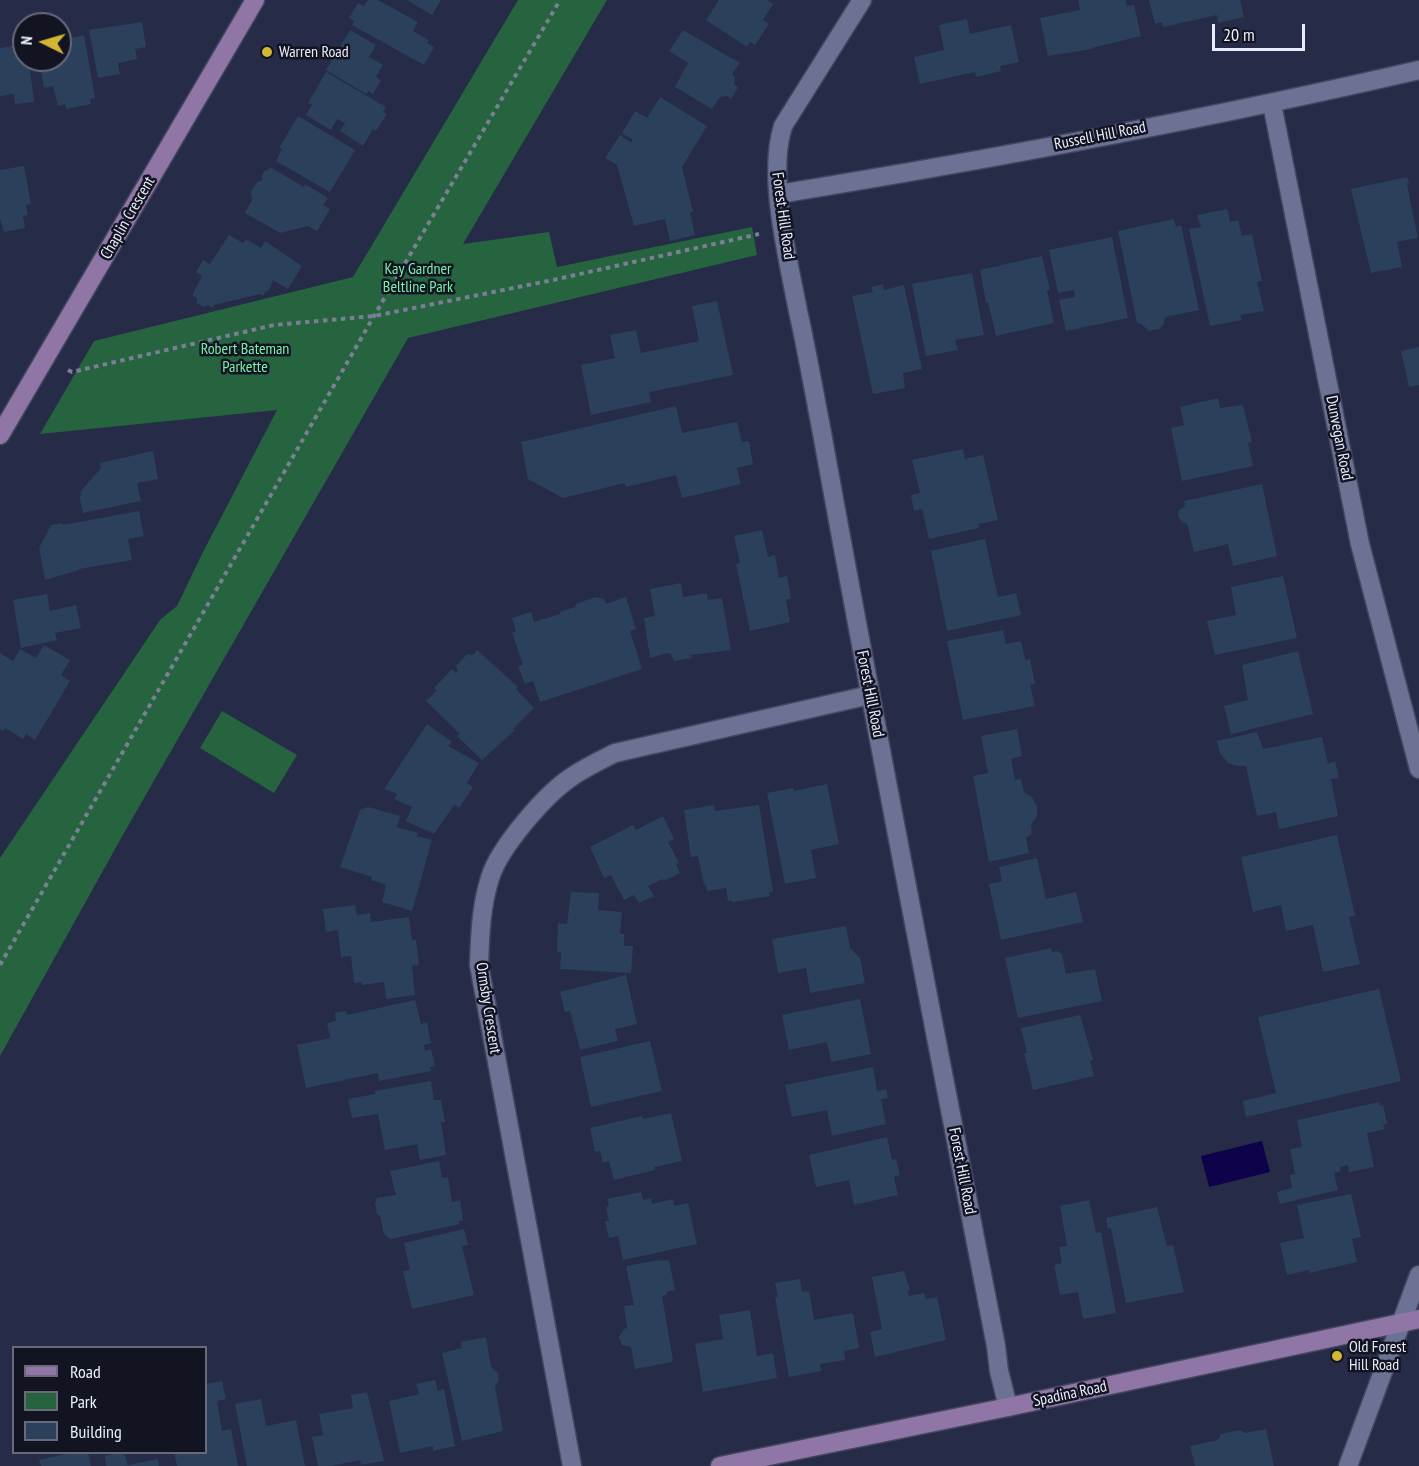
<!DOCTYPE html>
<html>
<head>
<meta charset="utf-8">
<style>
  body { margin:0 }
  #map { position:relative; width:1419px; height:1466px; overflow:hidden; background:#262b48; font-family:"PT Sans Narrow",sans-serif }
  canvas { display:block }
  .legend { position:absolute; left:12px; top:1346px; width:195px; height:108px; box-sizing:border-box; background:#121421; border:2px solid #686a79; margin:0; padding:8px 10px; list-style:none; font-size:18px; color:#e9ecfc }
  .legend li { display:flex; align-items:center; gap:12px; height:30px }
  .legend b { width:30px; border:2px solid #686a79 }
  .north { position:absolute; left:12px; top:12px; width:60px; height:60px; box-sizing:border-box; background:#121421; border:2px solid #686a79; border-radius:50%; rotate:275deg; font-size:16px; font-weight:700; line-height:24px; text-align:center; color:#e9ecfc }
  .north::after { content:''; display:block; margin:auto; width:21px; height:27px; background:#d4b635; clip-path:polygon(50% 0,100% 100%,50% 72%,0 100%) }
  .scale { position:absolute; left:1212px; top:24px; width:93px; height:27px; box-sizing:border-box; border:3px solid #e9ecfc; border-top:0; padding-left:8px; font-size:18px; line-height:21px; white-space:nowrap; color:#e9ecfc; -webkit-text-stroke:4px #121421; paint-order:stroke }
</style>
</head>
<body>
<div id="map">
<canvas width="1419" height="1466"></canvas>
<ul class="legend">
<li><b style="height:8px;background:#9076a6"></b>Road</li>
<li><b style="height:16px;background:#26633f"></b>Park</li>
<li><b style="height:16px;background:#2b405a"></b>Building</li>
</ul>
<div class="north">N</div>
<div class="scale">20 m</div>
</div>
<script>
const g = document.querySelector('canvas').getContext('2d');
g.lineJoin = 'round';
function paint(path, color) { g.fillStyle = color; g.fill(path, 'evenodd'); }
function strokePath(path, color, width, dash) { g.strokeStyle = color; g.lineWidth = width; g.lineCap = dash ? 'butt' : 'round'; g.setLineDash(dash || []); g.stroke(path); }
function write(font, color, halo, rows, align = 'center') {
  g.font = font + ' "PT Sans Narrow",sans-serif'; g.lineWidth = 5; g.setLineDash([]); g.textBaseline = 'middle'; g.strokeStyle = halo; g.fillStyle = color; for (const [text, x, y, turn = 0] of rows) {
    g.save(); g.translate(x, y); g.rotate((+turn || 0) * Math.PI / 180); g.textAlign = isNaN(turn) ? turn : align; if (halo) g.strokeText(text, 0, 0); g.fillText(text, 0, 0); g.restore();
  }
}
const green = new Path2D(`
  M518,0H607L463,244L549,232L557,267L752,227L757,255L408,338L124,833L0,1056V858L160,620L177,606L202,554L277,410L40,434L94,341L353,277Z
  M222,711L297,755L274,793L200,748Z`);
const water = new Path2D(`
  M1262,1141L1270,1172L1209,1187L1201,1156Z`);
const building = new Path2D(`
  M368,0H378L418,22L413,31L429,40L427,43L434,47L424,65L352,25L354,21L349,18L358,3L364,6Z
  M407,0H441L432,15Z
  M719,0H767L773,4L763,20L769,24L755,45L750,42L747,47L706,20Z
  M1078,0H1126L1127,6L1134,5L1141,36L1092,48L1093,49L1048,56L1040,18L1080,10Z
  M1149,0H1240L1244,17L1218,23L1217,15L1163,27L1162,22L1155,24Z
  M967,19L970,34L1011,25L1019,62L1000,66L1001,71L976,77L975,72L920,84L914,57L944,50L939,25Z
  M142,22L146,47L135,49L137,59L118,63L120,74L98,78L89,30Z
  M350,30L376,45L369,57L383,65L376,77L381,81L373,94L368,91L366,94L326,70Z
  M683,30L740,63L732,74L735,78L734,84L738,87L731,99L727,96L720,97L712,109L675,87L688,63L669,51Z
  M84,35L95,98L90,99L91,104L66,109L65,104L58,106L53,86L44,88L39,60H60V40Z
  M24,44V60H29L34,102L15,104L14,94L0,96V48Z
  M326,72L386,107L383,112L387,114L376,131L373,129L363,146L340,131L345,123L337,119L331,130L306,115L312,105L308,103Z
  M660,97L707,126L682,167L693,212H690L695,235L670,241L665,219L634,226L617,165L605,158L620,135L631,142L633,140L622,133L635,111L647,118Z
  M298,116L355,150L330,192L276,161L282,149L279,148Z
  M24,166L31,204L26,205L28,215L23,216L25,228L4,232L0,219V170Z
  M270,167L304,187L305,184L328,198L323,205L330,209L317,231L308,226L280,233L245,213L252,200L251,192L257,182L261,181L263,178L261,177L265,170L267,171Z
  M1407,177L1409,184L1407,185L1418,238L1397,242L1402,267L1371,273L1351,189Z
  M1227,209L1230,222L1238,220L1242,236L1252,234L1262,281L1257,282L1264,311L1240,315L1242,320L1210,326L1189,229L1201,227L1197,215Z
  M1174,219L1176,227L1181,225L1199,310L1165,317L1163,325L1159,329L1149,331L1140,323H1137L1118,231Z
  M229,235L243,243L246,239L261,248L265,241L302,266L288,289L273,280L269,290L266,291L263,296L260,294L214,305L213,308L208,305L204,307L197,303V298L192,295L202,276L196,272L203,260L210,264Z
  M1112,237L1128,318L1066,331L1059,300L1075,297L1074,290L1058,293L1049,250Z
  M1042,256L1050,290L1047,291L1054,323L996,336L988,302L986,303L980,270Z
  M972,273L984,335L955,340L958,350L926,356L912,284Z
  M883,284L884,290L904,285L922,369L903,373L905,388L873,394L852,296L873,292L871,287Z
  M717,301L733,375L649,392L651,402L591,415L581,365L615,358L610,335L636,330L641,353L699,341L692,306Z
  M1419,347V385L1409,387L1401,351Z
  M1218,398L1220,408L1243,405L1252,442L1248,443L1253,466L1182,481L1171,428L1184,425L1180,407Z
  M676,406L682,433L737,422L742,442L749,441L753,464L737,468L741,484L682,498L676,475L626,487L625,483L563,498L528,479L521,442Z
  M963,449L965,459L983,455L998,520L978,524L979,528L929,539L922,509L914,511L911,495L920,493L912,460Z
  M153,451L158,479L137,483L141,501L83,513L80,499L81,491L101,468L100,463Z
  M1262,484L1277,556L1233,566L1228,544L1194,552L1187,524L1182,522L1178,516L1179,510L1185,506L1184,501Z
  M139,511L144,536L128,539L132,560L79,569V570L45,580L39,548L51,525L62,523L63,525Z
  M762,530L768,557L775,555L779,578L787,576L791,598L786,600L790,622L750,631L736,564L740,563L734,536Z
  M985,539L998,597L1016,593L1021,615L947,631L931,551Z
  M1283,576L1297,638L1215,655L1207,621L1236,615L1231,587Z
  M681,583L683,597L707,593L708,600L722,598L731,650L691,655L692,658L674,661L671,654L667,653L650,658L644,618L655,616L650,589Z
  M47,594L50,611L76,605L81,628L55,633L57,640L21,648L13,600Z
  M595,597L604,599L606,604L626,597L636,629L630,631L642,669L540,702L533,681L525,684L518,666L523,665L512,633L516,631L512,618L531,612L534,622L560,614V612L575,607L576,604Z
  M1003,630L1006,644L1021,641L1025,660L1030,659L1035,684L1030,685L1035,706L963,720L947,641Z
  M44,645L70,660L61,675L70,681L35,740L26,734L23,739L5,728L3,731L0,729V653L13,661L20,649L36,658Z
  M477,650L518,687L516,689L534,708L513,729L515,730L482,760L457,736L460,734L426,701L437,690L434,688L452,669L456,673L458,671L456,666L467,654L473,655Z
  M1298,651L1313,714L1231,734L1224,706L1248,700L1242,665Z
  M427,724L452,742L448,746L479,763L467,783L473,787L459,808L454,805L434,834L406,821L412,807L394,799L397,794L384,789Z
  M1017,729L1022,756L1011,759L1015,780L1021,779L1024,792L1032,797L1037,807V816L1031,825L1032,834L1026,838L1029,853L989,862L973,776L988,773L981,736Z
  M1257,732L1263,749L1322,737L1328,764L1335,761L1339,778L1331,779L1338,816L1279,829L1276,812L1257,816L1246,766H1237L1228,763L1220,753L1217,741Z
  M827,784L839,844L811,850L816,878L785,884L767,793L793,788L794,791Z
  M714,805L715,811L759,805L773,892H769L770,896L732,902V900L728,901L726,888L707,891L706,884L704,885L698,856L691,857L684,810Z
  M368,807L400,816L397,827L418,833L417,836L432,840L412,911L382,902L386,885L371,880L372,877L340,867L360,810Z
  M663,816L674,839L668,842L679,863L676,864L680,873L664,881L663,879L648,886L654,896L639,903L634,895L624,900L611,875L604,878L590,847L633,825L636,830Z
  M1337,835L1355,916L1349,917L1360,964L1323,972L1313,925L1286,931L1281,905L1253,912L1241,857Z
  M1037,858L1046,899L1076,892L1083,922L1001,940L989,884L1002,881L999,867Z
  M571,892L599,893L598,910L622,912L620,934H624V946H633L631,973L560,969L561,952H557L558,923L567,924Z
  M355,905L357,915L370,913L371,922L409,917L412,940H416L419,965L412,966L415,995L386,999L384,982L362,985V982L354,983L351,956L341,957L338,930L326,932L323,909Z
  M846,926L850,948L860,958L865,983L810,993L806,968L778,973L772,939Z
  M1051,948L1052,952L1057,951L1062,954L1066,974L1095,969L1102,1001L1018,1018L1005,958Z
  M626,975L637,1024L615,1029L618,1041L580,1050L570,1011L565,1012L560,992Z
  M1379,989L1401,1081L1246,1117L1243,1101L1276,1093L1258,1017Z
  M860,999L871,1054L831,1062L827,1042L789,1050L782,1015Z
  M415,1000L421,1024L427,1022L431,1043L424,1045L425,1051L431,1049L435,1066L430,1067L431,1071L379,1081L378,1073L306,1088L297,1045L330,1038L327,1023L336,1021L335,1013L346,1011L347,1015Z
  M1080,1015L1093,1060L1090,1061L1094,1076L1033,1090L1024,1053H1027L1021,1028Z
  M650,1041L662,1091L591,1107L580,1057Z
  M873,1067L877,1091L886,1089L888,1098L881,1099L886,1124L832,1136L827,1110L792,1117L785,1085Z
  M431,1081L434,1100H441L445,1122H441L446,1155L420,1160L417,1144L385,1150L378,1114L352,1118L348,1099L375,1094V1091Z
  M1379,1102L1380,1106L1383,1105L1387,1124L1383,1125L1385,1129L1367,1133L1374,1167L1349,1172L1348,1165L1340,1167L1341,1171L1334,1173L1338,1190L1280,1204L1277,1192L1292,1188L1290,1175L1295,1174L1290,1149L1302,1147L1297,1120Z
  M671,1113L682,1161L654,1167L655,1170L614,1180L609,1161L603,1163L600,1151L595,1152L590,1128L642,1116L643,1119Z
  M887,1137L892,1160L896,1159L900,1175L894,1177L898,1195L854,1205L849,1180L816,1187L809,1155Z
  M439,1161L442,1178L448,1177L452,1202L460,1200L463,1221H459L460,1224L390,1239L384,1234L380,1216L377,1214L375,1203L377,1198L396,1195L390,1171Z
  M641,1192L643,1200L651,1198L652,1204L673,1199L674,1206L688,1203L697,1244L623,1260L618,1236L609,1238L605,1221H609L606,1207L609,1206L607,1199Z
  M1351,1194L1361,1237L1352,1239L1357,1262L1309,1273V1270L1287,1275L1280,1243L1304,1238L1297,1205Z
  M1089,1200L1096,1233L1101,1232L1116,1313L1083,1319L1078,1292L1060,1295L1054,1265L1062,1263L1059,1247L1067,1246L1060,1206Z
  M1157,1207L1167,1246L1173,1245L1184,1292L1126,1303L1111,1228L1108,1229L1106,1218Z
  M464,1229L468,1245L462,1246L474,1295L412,1309L403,1271L410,1270L404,1243Z
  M659,1260L660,1261L669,1260L675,1290L666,1292L667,1295L662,1296L673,1360L672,1362L635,1369L631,1347L622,1345L619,1337L624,1329L627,1328L624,1306L634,1305L626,1266Z
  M904,1271L910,1290L908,1291L909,1296L924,1293L926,1299L937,1297L946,1340L875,1357L870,1332L882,1329L872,1277Z
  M800,1279L802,1292L809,1291L814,1320L853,1313L859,1348L844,1351L845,1360L820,1364L821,1371L789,1377L775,1297H778L775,1283Z
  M750,1310L757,1356L773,1353L777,1378L703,1392L695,1344L723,1339L719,1315Z
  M486,1337L491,1367L498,1373L499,1380L495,1386L503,1431L462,1441L442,1353L462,1348L461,1342Z
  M435,1380L438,1391L444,1389L455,1446L433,1451V1446L400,1453L389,1401L419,1394L416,1384Z
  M222,1381L226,1399L217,1401L222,1431L231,1429L238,1466H177L174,1452H206V1384Z
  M367,1392L384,1461L361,1465L360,1460L331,1466H318L312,1437L323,1435L319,1414L353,1408L351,1395Z
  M261,1399L266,1426L296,1420L305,1466H247L235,1404Z
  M1266,1429L1274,1466H1195L1190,1446L1218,1440L1221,1434L1240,1430L1245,1433Z
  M74,1452H88L91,1466H41L39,1460Z
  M120,1452L125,1455L128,1466H106L105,1456Z
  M158,1459L159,1466H128V1465Z`);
const path = new Path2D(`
  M68,370L72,372L274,325L374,316L553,280L759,234
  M0,965L374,316L560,0`);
const street = new Path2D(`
  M862,0L783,126C767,176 788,259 798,311C807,351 814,392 822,433C877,738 937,1042 996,1346L999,1371L1008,1407
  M1272,104L1360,544L1419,769
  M779,194C993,159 1207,119 1419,70
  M572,1466L479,965C480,936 481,906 490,878C499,848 544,796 570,778C584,768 599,761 615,753L870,695
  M1348,1466L1419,1275`);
const secondary = new Path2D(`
  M0,435L255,0
  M720,1466L1008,1407L1419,1319`);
const markers = [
  [267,52,6,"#d4b635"],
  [1337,1356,6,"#d4b635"]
];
const poiNames = [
  ["Warren Road",279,52],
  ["Old Forest",1349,1347],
  ["Hill Road",1349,1365]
];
const streetNames = [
  ["Russell Hill Road",1100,136,-11],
  ["Forest Hill Road",783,216,82],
  ["Chaplin Crescent",128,218,-60],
  ["Dunvegan Road",1339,438,79],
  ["Forest Hill Road",870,694,79],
  ["Ormsby Crescent",488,1008,81],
  ["Forest Hill Road",962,1171,79],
  ["Spadina Road",1070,1394,-12]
];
const parkNames = [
  ["Kay Gardner",418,269],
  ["Beltline Park",418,287],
  ["Robert Bateman",245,349],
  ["Parkette",245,367]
];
paint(green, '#26633f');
paint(water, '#0e034a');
paint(building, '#2b405a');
strokePath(street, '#43465f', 21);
strokePath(secondary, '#43465f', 21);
strokePath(path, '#7b7f96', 4, [4.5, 4.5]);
strokePath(street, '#6b7294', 18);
strokePath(secondary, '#9076a6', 18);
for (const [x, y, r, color] of markers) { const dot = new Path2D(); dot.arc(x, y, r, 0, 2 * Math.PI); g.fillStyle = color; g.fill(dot); strokePath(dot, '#121421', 2); }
write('16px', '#e9ecfc', '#121421', poiNames, 'left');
write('16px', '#e9ecfc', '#121421', streetNames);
write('16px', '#7bf2aa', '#121421', parkNames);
</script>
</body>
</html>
